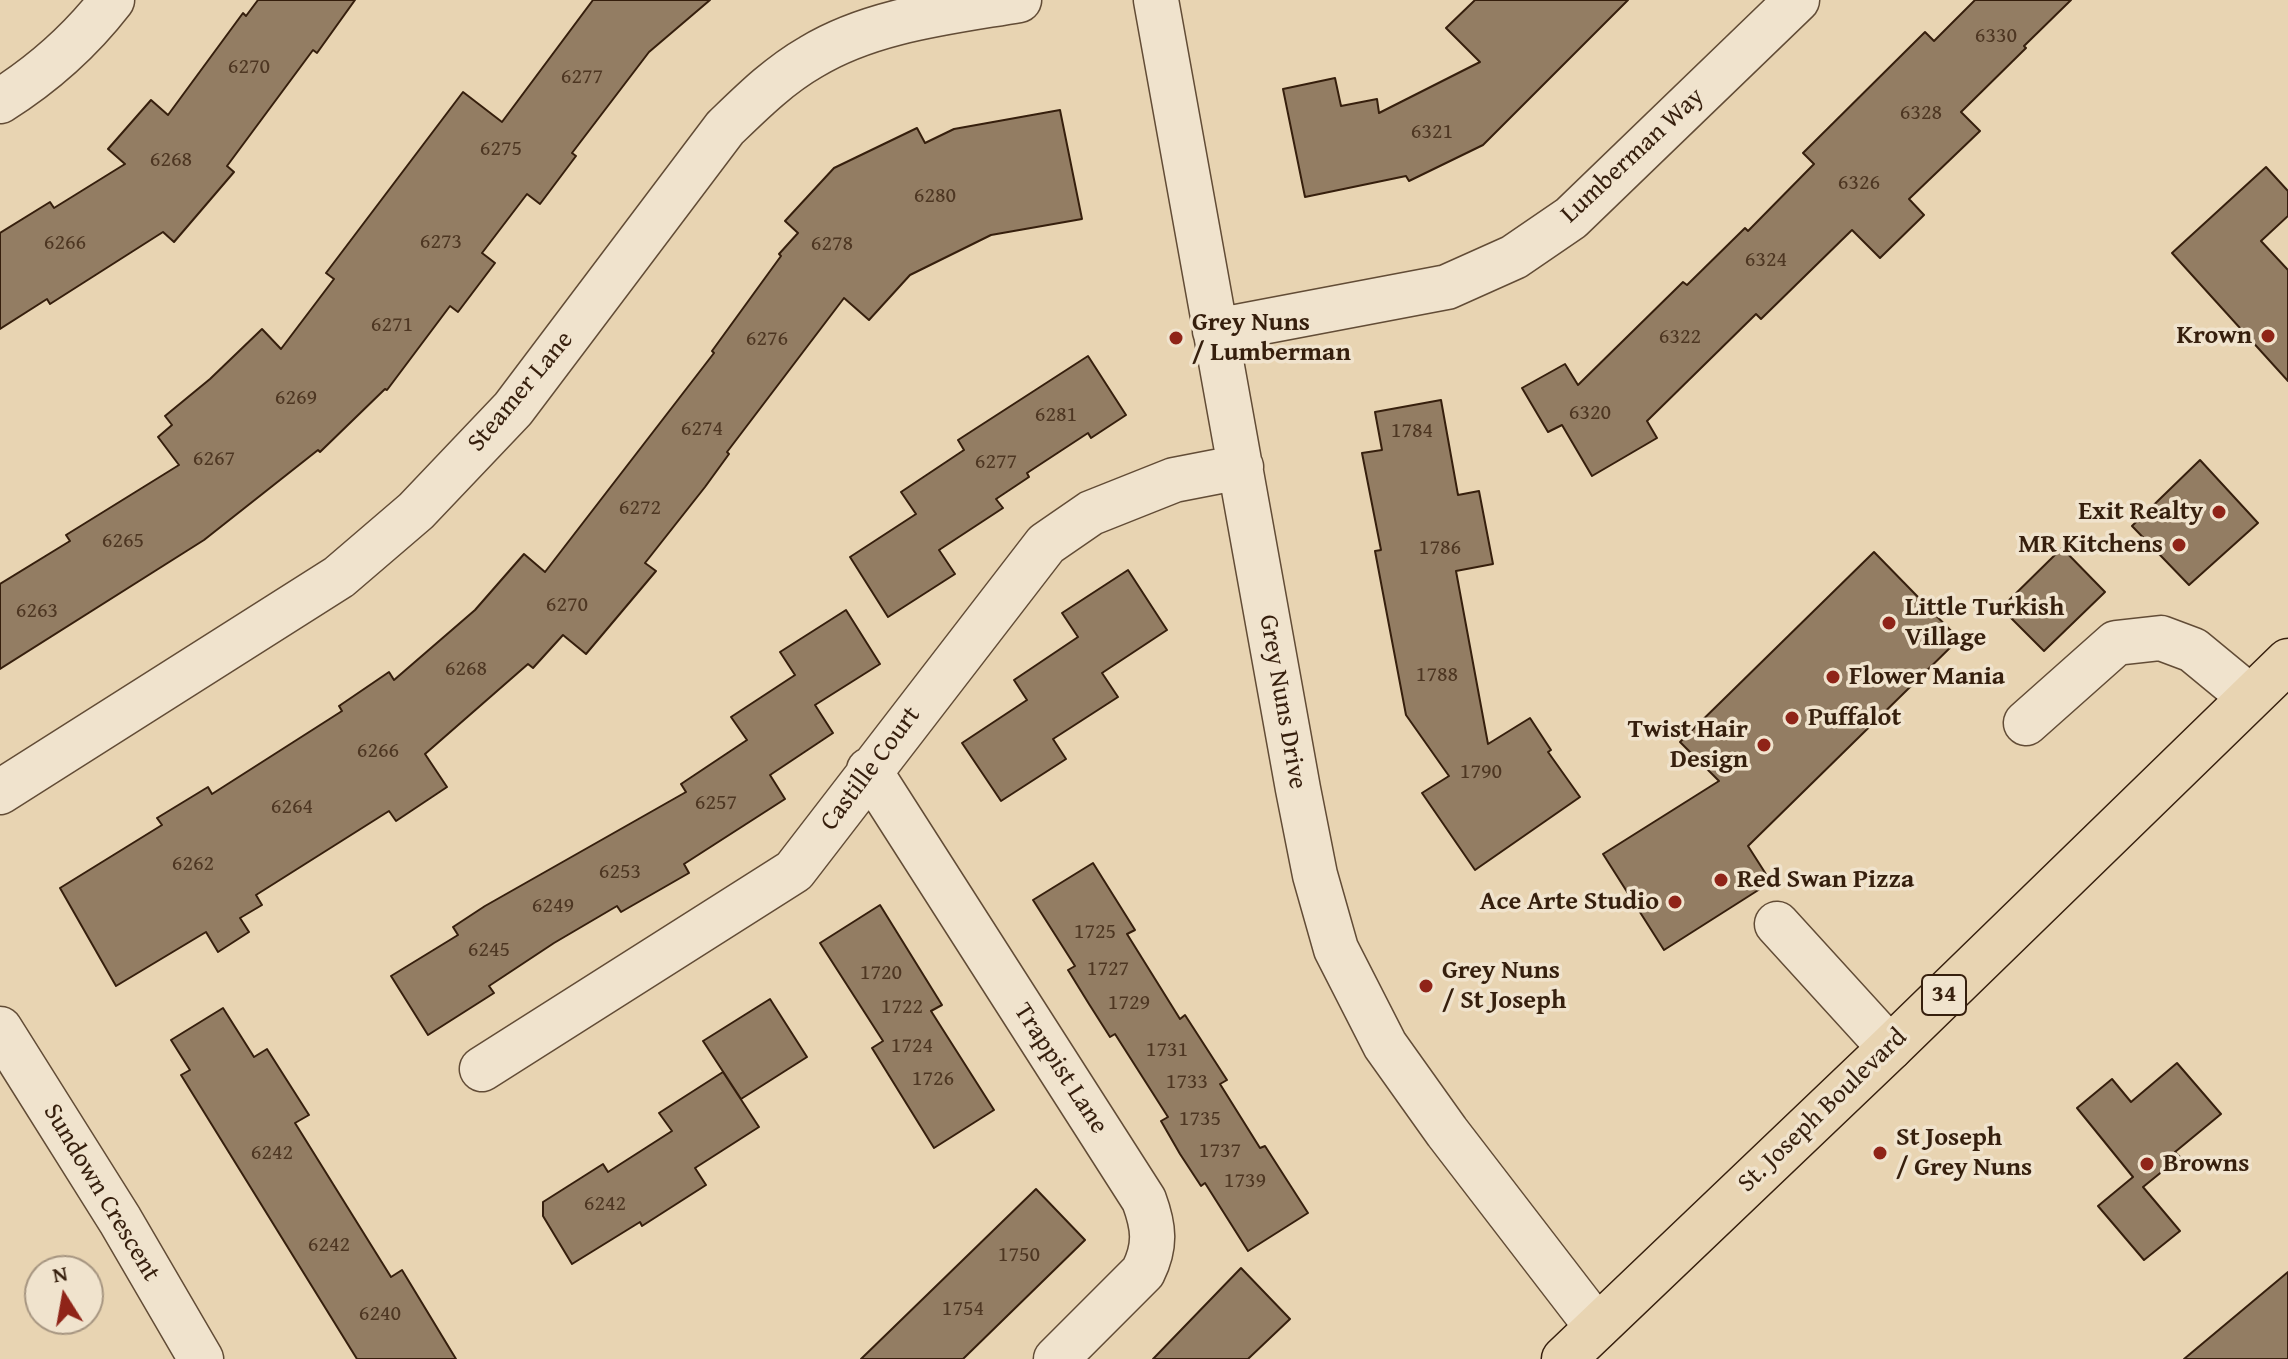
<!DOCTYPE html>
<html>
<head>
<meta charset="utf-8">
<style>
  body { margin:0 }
  #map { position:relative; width:2288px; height:1359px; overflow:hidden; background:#e8d4b2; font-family:"Gentium Book Plus",serif }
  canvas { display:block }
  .north { position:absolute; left:24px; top:1255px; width:80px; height:80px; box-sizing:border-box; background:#f0e3cd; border:2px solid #a69580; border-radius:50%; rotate:349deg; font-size:22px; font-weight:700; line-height:32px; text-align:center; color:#361f0d }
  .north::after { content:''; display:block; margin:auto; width:28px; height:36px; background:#8f2418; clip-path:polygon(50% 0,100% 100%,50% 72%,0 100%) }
</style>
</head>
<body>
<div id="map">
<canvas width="2288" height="1359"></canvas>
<div class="north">N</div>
</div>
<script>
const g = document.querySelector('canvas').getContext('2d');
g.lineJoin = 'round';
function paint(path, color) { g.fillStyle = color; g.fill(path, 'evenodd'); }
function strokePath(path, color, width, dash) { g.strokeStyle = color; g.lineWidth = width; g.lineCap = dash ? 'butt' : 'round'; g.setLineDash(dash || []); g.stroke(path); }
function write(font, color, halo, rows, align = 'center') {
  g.font = font + ' "Gentium Book Plus",serif'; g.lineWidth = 7; g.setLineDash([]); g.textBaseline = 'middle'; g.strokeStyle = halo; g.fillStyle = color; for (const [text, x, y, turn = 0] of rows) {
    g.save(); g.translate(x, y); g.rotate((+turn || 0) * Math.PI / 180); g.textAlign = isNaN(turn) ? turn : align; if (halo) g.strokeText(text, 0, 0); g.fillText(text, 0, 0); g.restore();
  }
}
const building = new Path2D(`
  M258,0H355L317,53L313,50L227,166L234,172L174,242L163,232L50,304L47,299L0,329V233L50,202L54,208L125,164L108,149L151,100L168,115L243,13L246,16Z
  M593,0H710L649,52L572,153L576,156L540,204L527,194L482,253L495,263L458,312L450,306L387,390L385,389L320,452L318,450L204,540L0,669V584L70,541L66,535L179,465L158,437L172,425L165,416L210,379L262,329L281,349L334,279L326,273L463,92L502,122Z
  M1475,0H1628L1483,145L1409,181L1406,176L1305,197L1283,89L1335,78L1341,106L1377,99L1379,113L1480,62L1446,28Z
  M1975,0H2071L2024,46L2026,48L1961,112L1980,131L1909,199L1924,215L1880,258L1852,230L1761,319L1756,314L1647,421L1657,438L1592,476L1562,425L1548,432L1522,388L1565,364L1578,385L1683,282L1687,285L1745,228L1748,231L1814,164L1803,153L1925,32L1934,41Z
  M1060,110L1082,219L991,235L910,275L869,320L844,298L727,452L729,454L705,487L645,563L656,571L586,654L563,635L533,668L528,664L425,754L447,787L396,821L389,811L256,895L262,905L240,918L249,932L218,952L206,932L116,986L60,888L162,825L157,818L208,787L212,794L342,711L339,706L389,672L394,680L475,610L524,554L545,572L714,353L712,351L781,256L779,254L798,233L785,221L834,168L917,128L925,143L954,129Z
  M2266,167L2288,191V216L2261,241L2288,270V381L2172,253Z
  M1088,356L1126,415L1091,438L1088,433L1027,473L1029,477L996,499L1003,508L939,550L955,574L888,617L850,557L916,514L901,492L964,450L958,440Z
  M1441,400L1458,495L1479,491L1493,564L1456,571L1488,744L1530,718L1551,750L1548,752L1580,797L1475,870L1422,793L1449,776L1406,715L1375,551L1381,550L1362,453L1382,450L1375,412Z
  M2200,460L2258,523L2189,585L2132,526Z
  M2062,548L2105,592L2044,651L2001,608Z
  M1874,552L1959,639L1748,846L1771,882L1664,950L1603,854L1719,781L1680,742Z
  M1128,570L1167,630L1102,673L1118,697L1053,739L1066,759L1001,801L962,743L1027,700L1014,680L1078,637L1062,613Z
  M846,610L880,664L815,705L833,733L770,775L785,799L684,864L689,873L621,912L617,906L554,943L489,986L494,993L428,1035L391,976L458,935L453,927L485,906L686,792L681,784L747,740L731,717L795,675L780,652Z
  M1093,863L1135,930L1127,934L1180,1019L1185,1015L1227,1080L1220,1084L1260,1148L1265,1146L1308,1213L1248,1251L1205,1183L1201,1186L1180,1154L1161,1121L1168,1117L1115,1034L1110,1037L1089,1004L1068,970L1075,966L1033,900Z
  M880,905L942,1005L931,1011L994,1110L934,1148L872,1048L883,1041L820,943Z
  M770,999L807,1057L741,1099L703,1041Z
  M223,1008L254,1057L267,1049L309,1115L295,1123L391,1277L402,1270L456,1359H357L181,1075L190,1070L171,1040Z
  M2177,1063L2221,1114L2175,1152L2180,1157L2143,1187L2180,1231L2144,1260L2098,1206L2133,1177L2077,1108L2112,1079L2131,1102Z
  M723,1072L759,1127L695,1168L706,1185L642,1226L640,1222L572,1264L543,1216V1202L603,1164L608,1172L672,1131L659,1113Z
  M1036,1189L1085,1240L963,1359H861Z
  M1241,1268L1290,1319L1248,1359H1153Z
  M2288,1272V1359H2184Z`);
const minor = new Path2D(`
  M1156,0L1298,789L1315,875L1336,949L1385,1045L1447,1132L1597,1327
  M0,101C43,74 81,40 112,0
  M1215,331L1447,287L1514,257L1571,218L1797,0
  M2026,723L2116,643L2161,638L2193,650L2250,697
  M869,770L1144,1200C1154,1227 1156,1246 1143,1272L1056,1359
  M0,792L339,577L416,511L513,409L725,128C752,102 778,76 811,57C872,20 949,12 1019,0
  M1777,924L1890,1048
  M0,1029L120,1220L201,1359
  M482,1069L794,871L1046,544L1091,513L1174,480L1241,467`);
const major = new Path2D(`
  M1564,1359L1890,1048L2288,661`);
const markers = [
  [2268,336,8,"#8f2418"],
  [1176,338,8,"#8f2418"],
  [2219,512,8,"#8f2418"],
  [2179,545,8,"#8f2418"],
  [1889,623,8,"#8f2418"],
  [1833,677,8,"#8f2418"],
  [1792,718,8,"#8f2418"],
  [1764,745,8,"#8f2418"],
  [1721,880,8,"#8f2418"],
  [1675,902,8,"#8f2418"],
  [1426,986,8,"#8f2418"],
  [1880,1153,8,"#8f2418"],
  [2147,1164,8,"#8f2418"]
];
const numberNames = [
  ["6330",1996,36],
  ["6270",249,67],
  ["6277",582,77],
  ["6328",1921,113],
  ["6321",1432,132],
  ["6275",501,149],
  ["6268",171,160],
  ["6326",1859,183],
  ["6280",935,196],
  ["6273",441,242],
  ["6266",65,243],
  ["6278",832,244],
  ["6324",1766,260],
  ["6271",392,325],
  ["6322",1680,337],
  ["6276",767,339],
  ["6269",296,398],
  ["6320",1590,413],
  ["6281",1056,415],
  ["6274",702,429],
  ["1784",1412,431],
  ["6267",214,459],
  ["6277",996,462],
  ["6272",640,508],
  ["6265",123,541],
  ["1786",1440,548],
  ["6270",567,605],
  ["6263",37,611],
  ["6268",466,669],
  ["1788",1437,675],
  ["6266",378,751],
  ["1790",1481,772],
  ["6257",716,803],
  ["6264",292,807],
  ["6262",193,864],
  ["6253",620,872],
  ["6249",553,906],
  ["1725",1095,932],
  ["6245",489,950],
  ["1727",1108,969],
  ["1720",881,973],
  ["1729",1129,1003],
  ["1722",902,1007],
  ["1724",912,1046],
  ["1731",1167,1050],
  ["1726",933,1079],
  ["1733",1187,1082],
  ["1735",1200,1119],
  ["1737",1220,1151],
  ["6242",272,1153],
  ["1739",1245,1181],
  ["6242",605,1204],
  ["6242",329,1245],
  ["1750",1019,1255],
  ["1754",963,1309],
  ["6240",380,1314]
];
const shields = [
  [1944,995,44]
];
const shieldNames = [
  ["34",1944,995]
];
const streetNames = [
  ["Lumberman Way",1633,156,-43],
  ["Steamer Lane",521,392,-50],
  ["Grey Nuns Drive",1282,702,80],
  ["Castille Court",871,769,-53],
  ["Trappist Lane",1060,1069,57],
  ["St. Joseph Boulevard",1823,1111,-44],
  ["Sundown Crescent",101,1193,59]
];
const poiNames = [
  ["Grey Nuns",1192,323],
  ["/ Lumberman",1192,353],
  ["Krown",2252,336,"right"],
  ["Exit Realty",2203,512,"right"],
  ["MR Kitchens",2163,545,"right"],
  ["Little Turkish",1905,608],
  ["Village",1905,638],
  ["Flower Mania",1849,677],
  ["Puffalot",1808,718],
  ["Twist Hair",1748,730,"right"],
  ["Design",1748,760,"right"],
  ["Red Swan Pizza",1737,880],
  ["Ace Arte Studio",1659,902,"right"],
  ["Grey Nuns",1442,971],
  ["/ St Joseph",1442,1001],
  ["St Joseph",1896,1138],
  ["/ Grey Nuns",1896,1168],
  ["Browns",2163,1164]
];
paint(building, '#937d63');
strokePath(building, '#361f0d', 2);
strokePath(minor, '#624c36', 47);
strokePath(major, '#361f0d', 47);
strokePath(minor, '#f0e3cd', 44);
strokePath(major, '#e8d4b2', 44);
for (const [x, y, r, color] of markers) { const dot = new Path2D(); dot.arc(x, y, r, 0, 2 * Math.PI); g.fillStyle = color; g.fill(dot); strokePath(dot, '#f0e3cd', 3); }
write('22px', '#4d3622', null, numberNames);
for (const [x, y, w] of shields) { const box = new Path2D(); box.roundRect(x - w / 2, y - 20, w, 40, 6); g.fillStyle = '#f0e3cd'; g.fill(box); strokePath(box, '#361f0d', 2); }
write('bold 24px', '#361f0d', null, shieldNames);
write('26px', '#361f0d', '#f0e3cd', streetNames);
write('bold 26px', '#361f0d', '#f0e3cd', poiNames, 'left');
</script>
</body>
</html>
